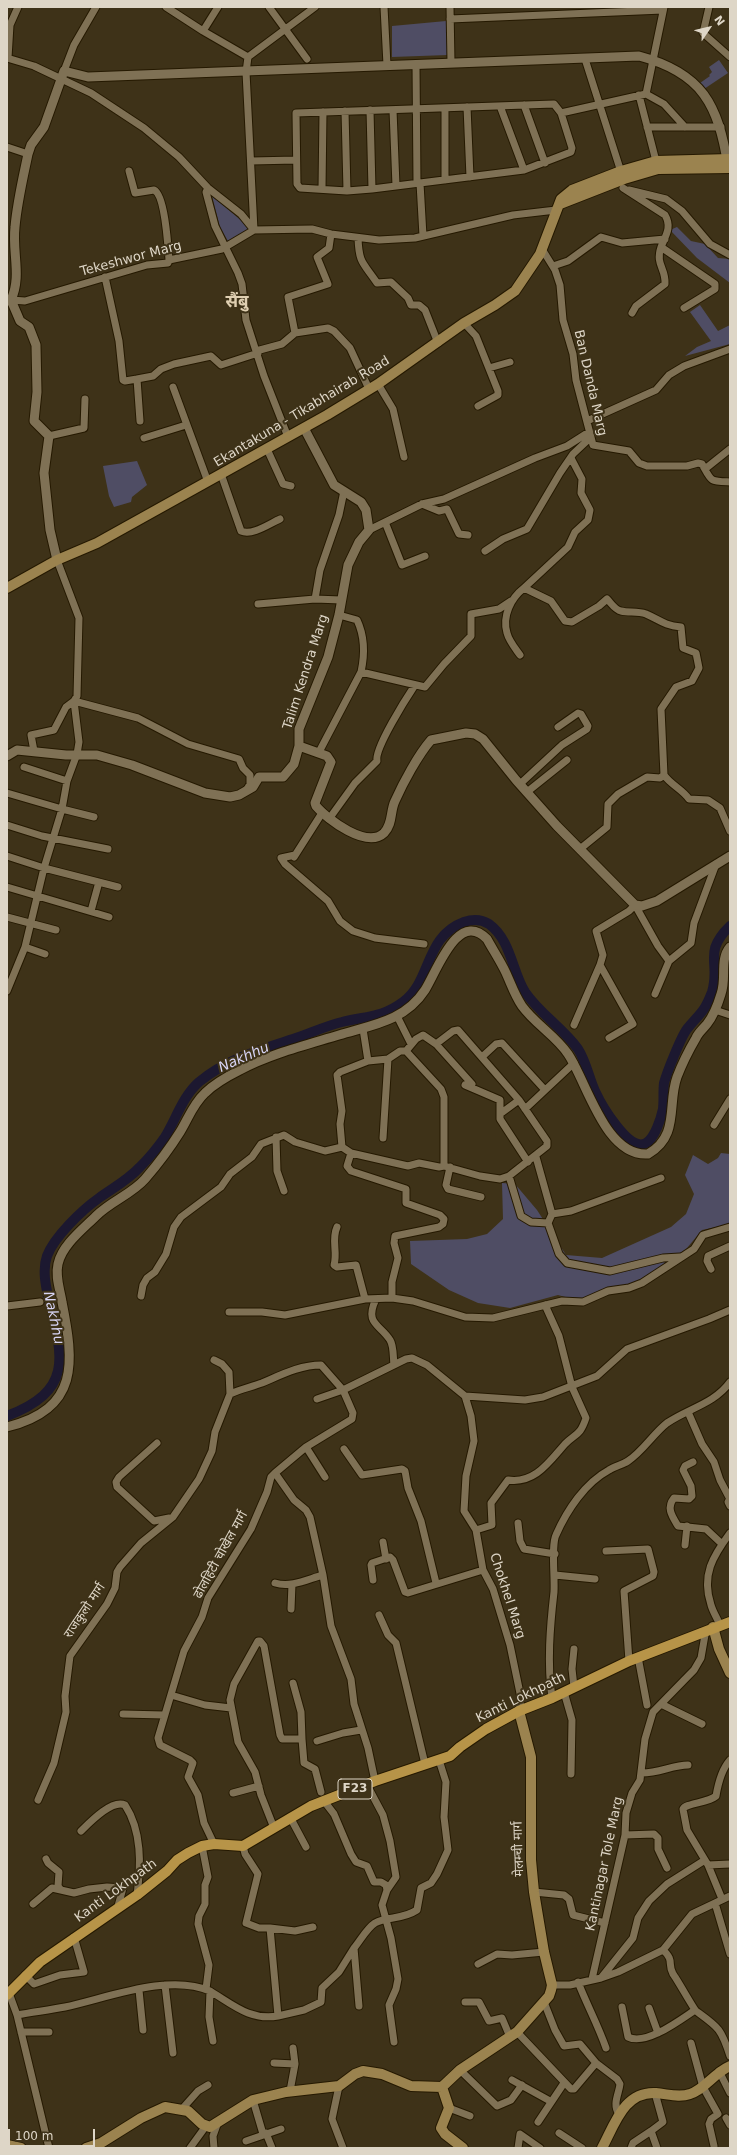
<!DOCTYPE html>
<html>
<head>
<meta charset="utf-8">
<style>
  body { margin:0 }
  #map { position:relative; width:737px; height:2155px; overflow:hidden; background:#3e3218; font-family:"DejaVu Sans",sans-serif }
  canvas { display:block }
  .frame { position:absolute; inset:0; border:8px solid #ded6c7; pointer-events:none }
  .north { position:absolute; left:689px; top:8px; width:40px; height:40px; -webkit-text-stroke:3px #3e3218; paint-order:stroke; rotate:55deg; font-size:11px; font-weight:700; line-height:16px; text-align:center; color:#ded6c7 }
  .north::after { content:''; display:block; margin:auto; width:14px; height:18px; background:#ded6c7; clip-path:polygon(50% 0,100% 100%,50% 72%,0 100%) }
  .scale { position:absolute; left:8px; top:2129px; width:87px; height:18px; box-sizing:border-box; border:2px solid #ded6c7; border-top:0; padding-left:5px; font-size:12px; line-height:14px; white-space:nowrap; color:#ded6c7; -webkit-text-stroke:3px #3e3218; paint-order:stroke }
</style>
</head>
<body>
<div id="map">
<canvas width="737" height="2155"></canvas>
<div class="frame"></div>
<div class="north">N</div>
<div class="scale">100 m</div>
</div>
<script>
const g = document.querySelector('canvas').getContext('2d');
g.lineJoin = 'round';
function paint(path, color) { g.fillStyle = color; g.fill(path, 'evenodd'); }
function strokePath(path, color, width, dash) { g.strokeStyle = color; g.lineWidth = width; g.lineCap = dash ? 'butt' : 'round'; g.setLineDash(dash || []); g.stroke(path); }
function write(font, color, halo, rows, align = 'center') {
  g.font = font + ' "DejaVu Sans","Noto Sans Devanagari",sans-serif'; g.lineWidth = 4; g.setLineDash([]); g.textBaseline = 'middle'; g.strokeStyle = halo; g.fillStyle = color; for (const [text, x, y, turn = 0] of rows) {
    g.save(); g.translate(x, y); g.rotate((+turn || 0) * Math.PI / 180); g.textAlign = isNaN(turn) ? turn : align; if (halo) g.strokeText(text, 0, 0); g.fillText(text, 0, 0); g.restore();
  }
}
const green = new Path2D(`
  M446,21L448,55L392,57V26Z
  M719,60L728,73L704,89L700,83L710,76L709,75L712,72L709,67Z
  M212,196L250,228V235L229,243L220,227Z
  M677,227L691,241L705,244L718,258L730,259V283L697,258L670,230Z
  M700,305L718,331L730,325V344L685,356L697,347L711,341L690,312Z
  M137,461L147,485L132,497L131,502L114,507L109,496L103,466Z
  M721,1153L730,1154V1224L702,1230L687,1248L634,1286L579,1301L558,1295L510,1308L478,1303L449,1290L411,1264L410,1241L467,1239L487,1234L503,1219L502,1183L515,1184L537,1210L566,1255L602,1258L671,1227L686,1214L694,1194L685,1175L693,1155L708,1164L718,1158Z`);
const river = new Path2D(`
  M7,1416C72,1391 64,1359 49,1301C46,1287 42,1270 47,1256C54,1237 82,1210 99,1198C113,1188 128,1180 140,1167C149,1158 158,1147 165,1137C176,1119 183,1096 199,1082C227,1059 259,1050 293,1039C309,1034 325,1026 342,1022C365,1016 382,1018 403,1002C432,981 424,937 464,922C473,919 481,919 489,924C511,940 512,971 525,992C540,1014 563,1028 578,1049C586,1061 589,1078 595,1091C601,1104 629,1153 646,1143C655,1138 661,1118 663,1109C664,1100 663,1091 664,1083C667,1072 681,1037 687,1029C700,1013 704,1013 712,992C721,963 702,953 730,926`);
const minor = new Path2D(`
  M166,7L203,31L248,57
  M269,7L307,59
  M384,7L387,65
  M450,7L451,62
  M709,7L703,33L730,57
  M450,19L663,10
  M203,31L218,7
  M7,58L34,66L91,93L144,128L179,157L208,188L241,214L254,230L312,229L331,234L379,240L415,238L513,215L556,210
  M8,58L10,25L18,7
  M585,59L622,175
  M416,64L417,183
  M64,71L74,45L96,7
  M646,94L664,7
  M639,95L657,165
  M554,104L561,113L572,148L571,152L524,170L372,189L347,191L300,188L297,184L296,113Z
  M524,105L545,163
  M500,106L524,170
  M467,107L470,177
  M445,108V180
  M370,110L372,189
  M393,110L396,186
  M345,111L347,191
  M561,113L646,94L664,104L685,127
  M647,127H721
  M7,147L28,154
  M251,161L296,160
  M129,171L135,193L154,190C165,195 168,247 169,260
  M420,183L423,236
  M208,188L206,192L215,226L238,273L242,284L246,320L264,376L288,437
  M623,188L665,215C672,227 666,235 661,247L715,284V289L684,308
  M322,189L323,112
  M629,190L666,199L682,211L710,244L730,255
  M358,238C359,264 363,262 377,283L391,282L408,298L411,305H419L425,310L438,343
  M542,249L555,270L560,285L563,320L573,354L576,380L593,445L629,451L639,463L647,466H687L698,463L702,464C712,482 709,481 730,482
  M553,266L568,261L601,237L622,243L665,239
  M105,277L119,341L123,380L125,381L137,379
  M7,302L11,300L25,301L147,265L168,263L169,260L222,249L254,230L246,72L248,57L315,7
  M632,313L636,306L665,284C666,268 655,265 661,247
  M464,323L476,336L498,391V395L478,406
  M295,333L288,297L328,284L317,257L329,248L331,234
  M256,351L282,344L295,333L328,328L334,331L350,348L369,389
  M489,368L510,362
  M378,384L393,409L404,457
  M173,387L208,482
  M140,421L137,379L153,376L161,369L174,364L211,356L221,365L258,353
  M587,421L656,390L669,375L684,366L730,349
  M49,436L84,428L85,399
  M144,438L186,425
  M267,449L283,484L291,486
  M705,469L730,449
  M221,474L241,531C252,536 269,524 280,519
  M422,504L439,511L447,509L459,534L468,535
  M385,522L402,565L425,556
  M369,530L422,504L444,499L535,458L567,446L589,432
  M485,551L503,539L527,529L560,473L573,454L590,438
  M524,588L568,547L575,532L588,520L590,510L581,493L582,479L571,458
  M341,600L315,599L320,570L339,515L344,491
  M258,604L315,599
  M339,615L357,620C365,637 365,654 361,672L425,687L444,664L471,636V614L499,609L511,601
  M520,655C515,648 509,641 507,633C502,616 511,598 524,588L551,601L565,621L572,622L599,606L607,599C611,603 615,610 621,611C629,613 637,611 646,614C660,620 663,625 681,627L683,648L696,653L699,668L692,681L676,687L661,709L664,775L660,778L647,777L618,794L608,804L607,827L580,849
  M34,751L31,735L54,730L66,707L74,701L77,696L79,618L57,560
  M319,752L361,672
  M24,767L67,781
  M664,775C671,785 682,789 689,799L708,800L720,808L730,831
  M520,784L562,745L587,729L588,726L581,714L578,713L558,727
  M527,792L567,760
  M7,793L62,809L94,817
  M329,819L355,783L377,761C374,749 407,697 415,685
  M7,825L42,836L108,849
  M295,855L281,858L285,864L328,901L340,921L353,931L375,938L424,944
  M7,856L44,868L118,887
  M294,857L322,813
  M7,887L109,917
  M91,911L99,882
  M7,917L56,930
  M25,947L45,954
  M7,991L25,947L44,868L62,809L67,781L77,754L79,742L74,701L138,718L188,744L239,759L243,768L250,775V784L246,791
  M655,994L669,961L691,943L694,923L716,864
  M715,1010L730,1015
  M397,1016L411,1044
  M574,1025L600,965
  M363,1029L368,1061L340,1072L337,1075L342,1111L340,1124L342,1147L351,1153L347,1166L351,1171L406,1189V1203L440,1215L444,1219L443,1224L439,1227L395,1236L394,1243L398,1258L392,1282V1298
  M609,1038L633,1024L600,965L603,955L596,931L629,911L635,905L658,946L669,961
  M436,1044L472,1084
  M482,1057L496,1044L502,1043L545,1090
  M368,1061L388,1059L400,1051H406L441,1089L444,1097V1166
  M465,1085L500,1100V1114
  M519,1100L500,1114V1119L528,1162
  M525,1109L574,1063
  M714,1125L730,1099
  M276,1137L277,1171L284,1191
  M383,1138L388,1059
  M351,1153L408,1166L419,1163L439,1167L444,1166L480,1176L500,1179L509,1176L547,1146V1141L519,1100L458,1030L453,1031L436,1044L423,1035L416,1039L406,1051
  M536,1157L552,1214L548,1223L559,1254L567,1263L610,1271L663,1258L680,1257
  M450,1167L446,1185L448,1189L481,1197
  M509,1176L521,1216L531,1222L548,1223
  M552,1214L571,1211L661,1178
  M337,1227C331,1240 338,1252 334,1265L337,1267L356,1265L365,1299
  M711,1269L707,1261L708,1256L730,1246
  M141,1296L143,1285L147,1278L155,1272L166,1254L174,1227L181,1217L221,1187L230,1174L252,1157L261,1144L284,1135L295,1142L325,1151L342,1147
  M376,1299C364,1324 380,1324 390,1340C394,1346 393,1358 394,1365
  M7,1306L40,1302
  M229,1312H262L285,1315L365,1299L392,1298L413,1301L465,1317L493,1318L562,1301L583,1302L608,1291L629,1288L642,1283L694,1249L703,1235L730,1227
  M230,1394C241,1389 251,1387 262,1383C281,1375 300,1365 321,1365L343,1390L317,1399
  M465,1396L471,1416L474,1441L466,1476L464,1511L476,1530L483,1570L493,1589L510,1645L521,1698L519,1711
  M688,1412L702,1444L714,1462L720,1480L730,1499L728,1502L730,1506
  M157,1443L119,1477L116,1482L117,1487L154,1521L169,1518
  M306,1447L325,1477
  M344,1449L362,1475L402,1469L405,1471L408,1488L421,1521L436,1583
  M693,1462L685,1466L683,1470L691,1486L692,1496L689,1499L674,1498C666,1508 672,1516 678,1526L706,1529L722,1544
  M518,1523L520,1541L524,1549L555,1554
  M476,1530L492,1525L491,1503L508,1480C535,1484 549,1462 565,1444C576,1433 580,1436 586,1418L572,1387L559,1336L545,1305
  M383,1542L386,1559
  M685,1545L687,1526
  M606,1551L648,1549L654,1572L653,1576L624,1591L629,1661
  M555,1575L595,1579
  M373,1580L371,1565L372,1563L390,1557L393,1560L405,1592L408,1593L483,1570
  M275,1583C291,1588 308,1579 323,1575
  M291,1609L292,1584
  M379,1615L388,1635L396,1643L425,1764
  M720,1625C717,1618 713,1612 711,1605C701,1575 713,1556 730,1533
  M638,1657L647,1705
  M293,1683L301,1712L302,1739
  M574,1687L572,1669L574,1649
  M564,1692L572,1720L571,1774
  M171,1695L205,1705L231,1708
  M552,1698C547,1663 550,1627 554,1592C555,1578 551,1545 556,1535C567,1510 585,1483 609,1470C615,1466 622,1465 628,1461C643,1451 653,1434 667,1423C689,1408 714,1404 730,1382
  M661,1704L702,1724
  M123,1714L164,1715
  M317,1741L343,1733L361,1730
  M730,1760C721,1770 718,1784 716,1796C708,1803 686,1803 683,1809L687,1830L708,1865L730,1864
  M642,1773C659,1773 673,1765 688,1765
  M375,1781L368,1748L354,1704L351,1679L331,1626L323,1575L310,1517L306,1510L294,1500L275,1473L306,1447L352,1419L353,1413L343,1390L406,1359L412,1358L427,1365L465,1396L525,1400L543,1397L597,1376L627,1349L709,1319L730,1310
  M367,1785L383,1815L390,1841L396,1877L387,1890
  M233,1793L259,1786
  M38,1800L54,1763L66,1712L65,1696L70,1656L107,1604L115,1588L117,1572L120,1567L141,1543L173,1517L199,1479L212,1451L215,1432L230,1394L229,1372L222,1364L214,1360
  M324,1801L334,1814L351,1854L356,1862L367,1866L374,1882H381L386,1885L387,1890L382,1905L391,1938L398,1979L396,1989L389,2005L394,2042
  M290,1817L306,1847
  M274,1828L261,1795L255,1772L238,1742L230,1700L234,1684L258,1641H260L264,1646L280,1735L282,1739H302L304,1763L315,1769L321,1792
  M81,1831C90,1822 112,1799 125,1805C142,1831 141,1865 137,1895
  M625,1835L654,1834L658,1838V1849L667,1868
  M214,1844L204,1823L198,1795L188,1777L193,1763L190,1760L160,1745L158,1738L184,1651L202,1617L208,1598L251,1529L267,1492L271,1477L275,1473
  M202,1846L208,1877L205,1885V1904L199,1916L198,1924L209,1965L206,1989
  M243,1846L245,1854L258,1874L246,1923L259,1928H270
  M46,1859L48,1863L59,1872L58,1886L61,1890
  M708,1865L722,1899
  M534,1892L564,1895L569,1899L573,1915L605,1923
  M715,1903L730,1954
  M33,1904L52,1888L74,1893L89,1889L107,1887L123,1888L118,1906
  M313,1927L295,1931L270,1928L278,2016L304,2010L321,2002L322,1988L339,1972L354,1948
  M663,1950C675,1961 667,1963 673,1974C677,1979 693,2008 696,2011C718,2027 721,2028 730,2056
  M478,1964L497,1954L512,1955L544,1952
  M25,1975L34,1984L60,1975L84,1972L74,1937
  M601,1978L618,1972L663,1950L692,1914L730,1896
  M592,1979L625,1835L626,1813L632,1793L640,1780L645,1739L653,1712L694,1670L701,1658L705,1635L701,1632
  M578,1982C587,2005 598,2025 606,2048
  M165,1985L173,2053
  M552,1985H570L601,1978L633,1938L638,1918L649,1901L667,1884L705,1860
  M139,1990L143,2030
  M9,1993L17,2015C33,2012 50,2010 65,2007C107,1998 169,1973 210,1991
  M465,2002H479L489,2021L502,2018L510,2037
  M544,2002L555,2030L564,2046L580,2044L596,2063L617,2079L620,2084C619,2094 612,2104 619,2114
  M359,2006L354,1948C360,1941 367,1928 375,1923C388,1916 402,1920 417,1910L421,1888L431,1883L437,1874L448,1850L444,1817L446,1782L439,1760
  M622,2007L628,2037C646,2046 680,2020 695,2010
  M649,2008L658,2033
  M17,2015L49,2148
  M21,2032H49
  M517,2032L571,2089H574L596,2063
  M213,2041L209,2017L210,1991C232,2004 250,2021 278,2016
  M691,2043L703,2087L718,2114L711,2119L709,2124L714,2146
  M274,2063L295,2064L293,2048
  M460,2070L497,2106L511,2100L522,2085
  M719,2071L730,2093
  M512,2080L550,2101
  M339,2086L332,2119L343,2148
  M290,2091L295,2064
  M655,2093L663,2122L651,2131L657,2148
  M253,2100L263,2134
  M449,2108L470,2116
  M182,2109L198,2091L208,2085
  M726,2118L730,2125
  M538,2122L564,2083
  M266,2133L272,2148
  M559,2133L582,2148
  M246,2141L281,2129
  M190,2148L206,2126
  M214,2148L213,2136L218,2122
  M518,2148L520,2134L540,2148
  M631,2148L633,2143L651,2131`);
const tertiary = new Path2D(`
  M57,560L50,530L44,473L49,436L34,421L37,392L36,345L29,327L20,321L11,300C22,276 12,253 15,227C17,203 23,178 28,154L31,145L44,127L64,71L88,77L639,56C703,73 718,105 728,166
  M299,746L327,756L331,762L315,803L316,806C328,820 367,849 384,833C393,824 390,811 395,801C403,783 418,755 431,740L466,733L475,734L483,739L516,780L557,826L635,905L642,906L657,901L730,856
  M7,756L17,750L66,755H97L132,765L205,793L230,797L239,795L253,787L259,777H283L294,764L299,746V729L328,657L339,615L348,565L359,542L369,530L366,510L361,502L334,485L304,428
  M7,1427C80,1409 74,1362 62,1302C60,1289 55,1277 58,1264C62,1245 83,1229 96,1216C111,1201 132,1194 145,1179C158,1164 170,1148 180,1132C188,1119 193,1104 205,1093C215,1083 228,1076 240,1070C270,1054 306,1045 339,1035C372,1025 405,1021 425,990C437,971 458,909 487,939C493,950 501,962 506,973C511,984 515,996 522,1006C535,1024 556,1036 568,1054C587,1082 605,1157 648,1154C680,1136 667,1104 677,1077C682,1064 689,1050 696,1038C698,1033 703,1029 707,1024C714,1015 718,1004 721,994C727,978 719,960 730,947`);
const secondary = new Path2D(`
  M560,204L624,179L658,169L730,168
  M7,588L57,560L97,543L327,415L378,384L464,323L495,305L515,291L540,254L561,199L572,190L621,171L656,161L730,159
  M713,1627L719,1649L730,1673
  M442,2087L449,2108L441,2128L445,2134L463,2148
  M7,2145L21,2148
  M86,2148L101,2143L141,2118L165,2107L188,2111L202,2124L210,2127L253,2100L286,2092L339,2086L355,2074L363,2071L382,2074L411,2086L442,2087L460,2070L517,2032L549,1996L551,1990L552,1985L544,1952L534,1892L531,1860V1757L519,1711
  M602,2148C615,2124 624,2091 656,2093C668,2094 679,2098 690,2094C704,2090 714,2073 730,2066`);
const primary = new Path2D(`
  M7,1995L40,1962L137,1895L167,1871L177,1860L188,1853L202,1846L214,1844L243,1846L311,1806L375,1781L450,1756L460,1747L486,1729L519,1711L552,1698L629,1661L730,1622`);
const shields = [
  [355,1789,34]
];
const shieldNames = [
  ["F23",355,1789]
];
const streetNames = [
  ["Tekeshwor Marg",131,259,-15],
  ["Ban Danda Marg",590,383,77],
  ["Ekantakuna - Tikabhairab Road",302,412,-31],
  ["Talim Kendra Marg",306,672,-72],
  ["ढोलहिटी चोखेल मार्ग",221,1555,-61],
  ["Chokhel Marg",507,1596,72],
  ["राजकुलो मार्ग",85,1611,-56],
  ["Kanti Lokhpath",521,1698,-26],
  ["मेलम्ची मार्ग",519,1849,-92],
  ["Kantinagar Tole Marg",605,1864,-78],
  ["Kanti Lokhpath",116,1891,-36]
];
const waterNames = [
  ["Nakhhu",244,1058,-24],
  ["Nakhhu",53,1318,78]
];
const districtNames = [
  ["सैंबु",237,303]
];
paint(green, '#4f4d64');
strokePath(river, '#1c1830', 10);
strokePath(minor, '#251901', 9);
strokePath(tertiary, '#251901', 11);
strokePath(secondary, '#251901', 12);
strokePath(primary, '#251901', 12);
strokePath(minor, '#7f7155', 7);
strokePath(tertiary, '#7f7155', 9);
strokePath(secondary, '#9b834f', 10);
strokePath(primary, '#b79448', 10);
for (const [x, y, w] of shields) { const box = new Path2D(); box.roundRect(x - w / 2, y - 10, w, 20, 3); g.fillStyle = '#3e3218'; g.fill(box); strokePath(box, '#ded6c7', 1); }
write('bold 12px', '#ded6c7', null, shieldNames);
write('13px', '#ded6c7', '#3e3218', streetNames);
write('italic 14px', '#d8d5f6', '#3e3218', waterNames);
write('bold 17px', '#dfcfb1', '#3e3218', districtNames);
</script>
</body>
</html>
